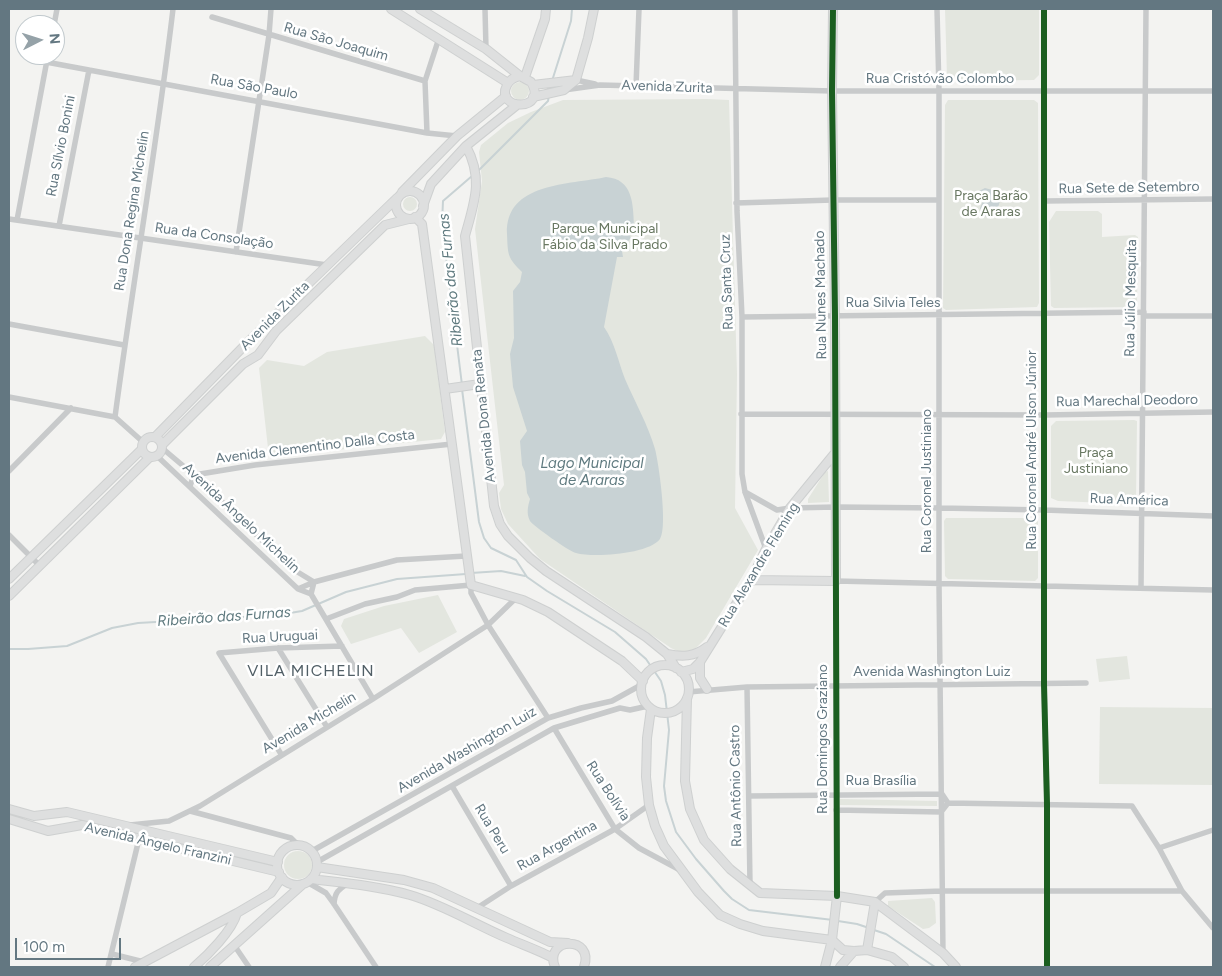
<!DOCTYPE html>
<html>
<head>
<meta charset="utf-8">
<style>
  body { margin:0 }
  #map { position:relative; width:1222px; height:976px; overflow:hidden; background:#f3f3f1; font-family:Figtree,sans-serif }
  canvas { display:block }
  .frame { position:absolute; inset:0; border:10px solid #637781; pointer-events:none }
  .north { position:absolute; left:15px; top:15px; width:50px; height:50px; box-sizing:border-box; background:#fff; border:1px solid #c1c9cd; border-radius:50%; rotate:85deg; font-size:14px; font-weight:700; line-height:20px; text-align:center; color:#637781 }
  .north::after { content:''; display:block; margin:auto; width:18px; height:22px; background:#95a2a8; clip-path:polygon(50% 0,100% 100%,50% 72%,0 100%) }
  .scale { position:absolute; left:15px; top:938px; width:106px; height:22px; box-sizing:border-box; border:2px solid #637781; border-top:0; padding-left:6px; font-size:15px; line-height:18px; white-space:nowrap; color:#637781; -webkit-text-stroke:4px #fff; paint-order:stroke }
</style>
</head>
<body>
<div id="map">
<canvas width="1222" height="976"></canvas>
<div class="frame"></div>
<div class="north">N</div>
<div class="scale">100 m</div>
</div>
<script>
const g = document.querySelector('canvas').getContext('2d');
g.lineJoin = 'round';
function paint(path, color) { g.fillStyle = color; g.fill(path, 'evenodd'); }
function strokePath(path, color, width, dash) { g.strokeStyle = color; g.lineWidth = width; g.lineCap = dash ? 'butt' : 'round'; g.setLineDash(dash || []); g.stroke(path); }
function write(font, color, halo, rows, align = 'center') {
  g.font = font + ' Figtree,sans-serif'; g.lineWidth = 5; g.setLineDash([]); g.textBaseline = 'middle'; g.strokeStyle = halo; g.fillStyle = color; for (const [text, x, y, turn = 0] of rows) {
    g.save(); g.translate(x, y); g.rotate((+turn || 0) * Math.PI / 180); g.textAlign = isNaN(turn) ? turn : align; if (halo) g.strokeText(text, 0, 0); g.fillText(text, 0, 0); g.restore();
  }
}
const green = new Path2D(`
  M945,9H1039V75L1034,80L951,81L947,77Z
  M511 91a9 9 0 1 1 18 0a9 9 0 1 1-18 0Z
  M707,99L729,100L737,374L735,508L758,550L706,638L695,649L681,653L671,648L540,559L508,524L501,509L499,493L504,485L475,229L482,181L479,152L481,145L508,123L531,112L563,100Z
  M948,100H1034L1038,103L1039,303L1037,307L946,310L943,308L945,105Z
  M403 204a7 7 0 1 1 14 0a7 7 0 1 1-14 0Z
  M1056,211H1098L1102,214V237L1135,235L1138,237L1137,305L1133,307L1054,308L1051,306L1049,222Z
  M425,336L434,345L445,432L441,439L269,457L259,368L267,360L304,366L327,352Z
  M1134,420L1137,421L1136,501L1132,504L1058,501L1051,498V426L1056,421Z
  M828,471L829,502L808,503V499L825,472Z
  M946,518H1036L1038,522V578L1035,581L948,579L945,576L944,521Z
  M438,595L457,632L419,653L401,628L351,644L341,626L344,619L384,606Z
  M1127,656L1130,679L1099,682L1096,659Z
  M1100,707L1213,708V785L1099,784Z
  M840,799L937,801V806L840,805Z
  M284 865a14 14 0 1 1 28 0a14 14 0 1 1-28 0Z
  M932,898L935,902L936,923L929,928L923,929L888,906V901Z`);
const water = new Path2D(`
  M606,177C633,179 633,204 634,225L628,233L631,238L627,242V247L622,251L623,257H617L604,327C615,343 618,361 625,379C635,402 648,425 655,449C659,464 668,528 660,539C649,554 594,558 576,553C570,552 532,525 530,521C526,513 528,506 530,499L527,493L525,472L522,465L520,441L527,431L513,387L510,354L514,338L513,291L520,282L522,272C507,257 508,255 507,234C505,182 570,185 606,177Z
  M985,188L996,191L1000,197C1000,208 994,218 983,216L980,208L983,201L979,194V191Z`);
const stream = new Path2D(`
  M552,81L571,21L572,9
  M478,171L548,101L549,95
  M462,385L442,224L443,201L472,176
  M462,389L479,522L484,538L491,548L516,560L527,577L547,591L615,632L646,659L661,681L665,695L669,730L664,786L666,801L676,832L696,859L724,891L732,899L749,910L833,920
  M471,573L501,571L525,576
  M9,649H28L67,646L112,628L138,623L278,615L302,611L346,592L397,579L466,574
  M838,921L857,924L869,928
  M874,930L886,934L935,967`);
const street = new Path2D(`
  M485,9L486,49
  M735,9L737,211L742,317V474L745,492L766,549
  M937,9L939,91V584L943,953
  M1044,9V684L1047,804V967
  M212,17L425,81
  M54,25L57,9
  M46,62L427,133L457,136
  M576,80L595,84
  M636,86L639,9
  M564,90L600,85L832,91H1213
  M427,133L425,81L439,38
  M1045,201L1213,199
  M736,203L833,200H938
  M9,219L327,265
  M17,220L48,55
  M59,226L89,70
  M236,252L269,35L271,9
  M1144,316H1213
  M742,317L1144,312
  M9,324L124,345
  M9,397L115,417L143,442
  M741,414L1045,415L1213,412
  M115,417C133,281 157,145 173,9
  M162,448L194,475L291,568L314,582L311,594
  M157,456L298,589L311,594L373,699
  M9,471L71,408
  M190,486L194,475L255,465L452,444
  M745,492L777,510L790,508L836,507L940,508L1044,510L1213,516
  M9,535L40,566
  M1141,588L1146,9
  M298,589L314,582L397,560L466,556
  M326,619L365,604L397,597L415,590L471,585V593L488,625L548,718
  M278,648L327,727
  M747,687L750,885
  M688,692L747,687L1086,683
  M554,728L615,829L639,848L680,870
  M281,754L219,653L278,648L342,646
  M452,786L511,886
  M749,796L942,794L948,803
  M836,810L941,812L948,803L1132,806L1159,848L1182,891L1213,928
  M190,811L291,838L298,845
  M130,825L169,821L200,806L373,699L488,625L516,598
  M1159,848L1213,830
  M312,851L548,718L581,708L612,701L641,685
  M317,862L554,728L620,708L630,710L648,706
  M307,882L326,893L334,904L376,967
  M837,896L836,581L1213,590
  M875,902L885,893L942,891H1182
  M334,904C335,892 338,890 348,883
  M477,908L511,886L615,829L649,805
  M234,945L249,967
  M112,954L144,962
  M108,967L139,839`);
const secondary = new Path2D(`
  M391,9L508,83
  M420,9L486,49L520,76L531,82C549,112 494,111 507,85C510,79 515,77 520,76
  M525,77L545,19L546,9
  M533,85L576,80
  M533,97L564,90L576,80L588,38L594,9
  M466,146C484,179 474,203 465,236L494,506L500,524L508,536L530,558L546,571L646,637L667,654L676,668
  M396 205a14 14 0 1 1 28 0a14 14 0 1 1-28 0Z
  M402,192L457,136L506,96
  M423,206L431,184L466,146L517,105
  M415,217L422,224L471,585L523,600L548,612L622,661L643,681
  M445,389L480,384
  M142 447a10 10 0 1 1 20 0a10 10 0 1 1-20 0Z
  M155,437L248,342L397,198
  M162,445L243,364L258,355L276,331L385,225L409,219
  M9,579L142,449
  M751,580L836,581L835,316L832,91L833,9
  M9,596L150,457
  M667,654C682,657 694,657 707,647
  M700,662V678L707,689
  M641 689a24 24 0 1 1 48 0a24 24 0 1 1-48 0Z
  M681,672L693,669L700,662L751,580L766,549L790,508L835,453
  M687,698L685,781L690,809L704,840L730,869L760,893L837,896L875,902L943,953L956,967
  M651,709L647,738L646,777L649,805L655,826L664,846L698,892L720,915L740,924L763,931L832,940L843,950L854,951L867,950L892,957L904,967
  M9,809L34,816L67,812L278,862
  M9,819L48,831L82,825L279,872
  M277 865a20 20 0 1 1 40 0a20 20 0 1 1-40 0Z
  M317,867L404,880L433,888L550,942L568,943
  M311,879C344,883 378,886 410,895C444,905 474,924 507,938C523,945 538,950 553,958
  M867,950L875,902
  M135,967L237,913
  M194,967C208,955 232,931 237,913L271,893L282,877
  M210,967L303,884
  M555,967C543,937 595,935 584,967
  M825,967L832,940L837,896
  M840,967L854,951`);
const cycleway = new Path2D(`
  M833,9L832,91L835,316L837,896
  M1044,9V684L1047,804V967`);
const streetNames = [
  ["Rua São Joaquim",336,42,16],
  ["Rua Cristóvão Colombo",940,79],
  ["Rua São Paulo",254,87,10],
  ["Avenida Zurita",667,87,2],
  ["Rua Sílvio Bonini",61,146,-79],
  ["Rua Sete de Setembro",1129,188,-1],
  ["Rua Dona Regina Michelin",132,211,-81],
  ["Rua da Consolação",214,236,8],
  ["Rua Santa Cruz",727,282,-92],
  ["Rua Nunes Machado",821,295,-91],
  ["Rua Júlio Mesquita",1131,298,-89],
  ["Rua Silvia Teles",893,303],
  ["Avenida Zurita",275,316,-45],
  ["Rua Marechal Deodoro",1127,401,-1],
  ["Avenida Dona Renata",484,416,-96],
  ["Avenida Clementino Dalla Costa",315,447,-7],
  ["Rua Coronel André Ulson Júnior",1032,450,-90],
  ["Rua Coronel Justiniano",927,481,-90],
  ["Rua América",1129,500,2],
  ["Avenida Ângelo Michelin",241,518,43],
  ["Rua Alexandre Fleming",759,565,-59],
  ["Rua Uruguai",280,637,-3],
  ["Avenida Washington Luiz",932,672],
  ["Avenida Michelin",309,723,-31],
  ["Rua Domingos Graziano",823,739,-90],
  ["Avenida Washington Luiz",467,750,-30],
  ["Rua Brasília",881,781],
  ["Rua Antônio Castro",736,786,-91],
  ["Rua Bolívia",608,791,57],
  ["Rua Peru",492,829,59],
  ["Avenida Ângelo Franzini",158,844,13],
  ["Rua Argentina",557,846,-29]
];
const parkNames = [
  ["Praça Barão",991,196],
  ["de Araras",991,212],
  ["Parque Municipal",605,229],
  ["Fábio da Silva Prado",605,245],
  ["Praça",1096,453],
  ["Justiniano",1096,469]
];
const waterNames = [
  ["Ribeirão das Furnas",451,280,-96],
  ["Lago Municipal",592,464],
  ["de Araras",592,481],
  ["Ribeirão das Furnas",224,617,-4]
];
const quarterNames = [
  ["VILA MICHELIN",311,671]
];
paint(green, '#e3e6df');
paint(water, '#c8d2d4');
strokePath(stream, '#c8d2d4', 2);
strokePath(secondary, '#ced0d0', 10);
strokePath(street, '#c8cacb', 5.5);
strokePath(secondary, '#dedfdf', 8);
strokePath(cycleway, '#1b5e20', 6);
write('14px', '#637781', '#fff', streetNames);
write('14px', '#697862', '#fff', parkNames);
write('italic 15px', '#5f7a7f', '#fff', waterNames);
g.letterSpacing = '1px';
write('16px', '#515f66', '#fff', quarterNames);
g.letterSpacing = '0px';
</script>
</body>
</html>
